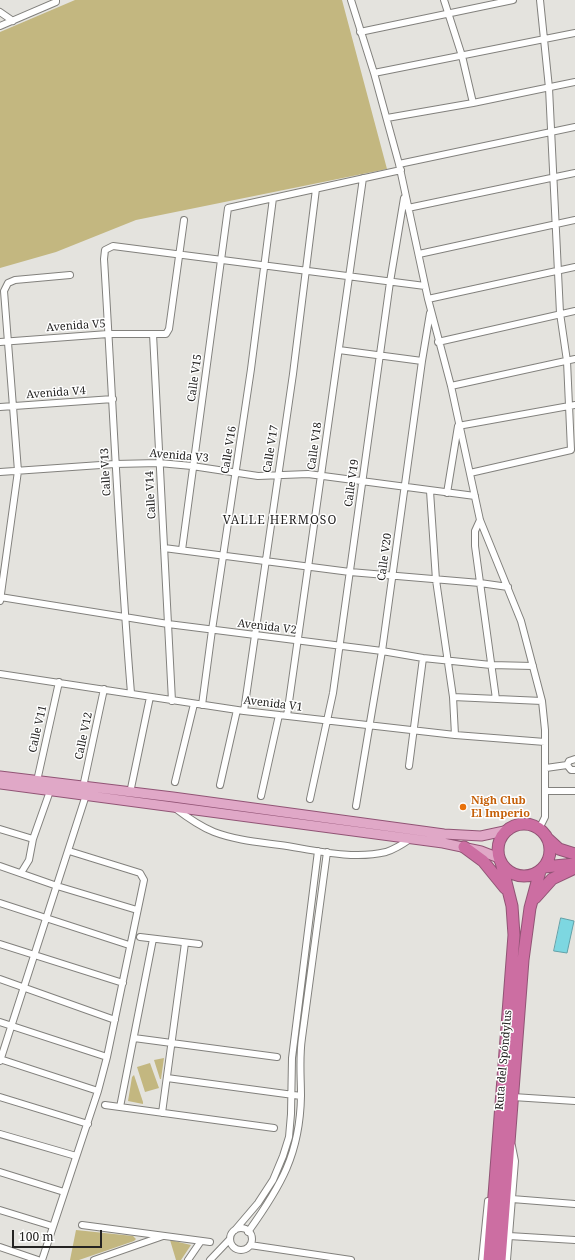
<!DOCTYPE html>
<html>
<head>
<meta charset="utf-8">
<style>
  body { margin:0 }
  #map { position:relative; width:575px; height:1260px; overflow:hidden; background:#e4e3de; font-family:"Noto Serif",serif }
  canvas { display:block }
  .scale { position:absolute; left:12px; top:1230px; width:90px; height:18px; box-sizing:border-box; border:2px solid #242322; border-top:0; padding-left:5px; font-size:12px; line-height:14px; white-space:nowrap; color:#242322; -webkit-text-stroke:3px #fff; paint-order:stroke }
</style>
</head>
<body>
<div id="map">
<canvas width="575" height="1260"></canvas>
<div class="scale">100 m</div>
</div>
<script>
const g = document.querySelector('canvas').getContext('2d');
g.lineJoin = 'round';
function paint(path, color) { g.fillStyle = color; g.fill(path, 'evenodd'); }
function strokePath(path, color, width, dash) { g.strokeStyle = color; g.lineWidth = width; g.lineCap = dash ? 'butt' : 'round'; g.setLineDash(dash || []); g.stroke(path); }
function write(font, color, halo, rows, align = 'center') {
  g.font = font + ' "Noto Serif",serif'; g.lineWidth = 3; g.setLineDash([]); g.textBaseline = 'middle'; g.strokeStyle = halo; g.fillStyle = color; for (const [text, x, y, turn = 0] of rows) {
    g.save(); g.translate(x, y); g.rotate((+turn || 0) * Math.PI / 180); g.textAlign = isNaN(turn) ? turn : align; if (halo) g.strokeText(text, 0, 0); g.fillText(text, 0, 0); g.restore();
  }
}
const green = new Path2D(`
  M75,0H342L387,169L136,220L56,252L0,268V32Z
  M164,1058L161,1079H160L154,1060Z
  M150,1063L159,1088L145,1092L137,1067Z
  M134,1075L143,1102V1104L128,1101L132,1077Z
  M76,1230L133,1236L136,1239L134,1241L79,1260H70Z
  M170,1240L191,1245L181,1260H176Z`);
const water = new Path2D(`
  M561,918L574,921L567,953L554,951Z`);
const street = new Path2D(`
  M351,0L374,73L399,164L428,299L451,386L480,520L521,621L542,701L545,730V817L539,829
  M444,0L462,56L473,103
  M0,12L13,21
  M0,26L56,2V0
  M360,32L513,0
  M374,73L575,33
  M387,118L473,103L575,82
  M399,164L575,127
  M408,208L575,173
  M419,254L575,220
  M428,299L575,267
  M0,342L108,334H153
  M438,342L575,311
  M339,350L422,361
  M451,386L575,359
  M0,407L113,399
  M0,472L115,464L159,463L192,466L258,476L308,474L475,496
  M470,473L571,450L567,361L560,313L549,88L540,0
  M430,491L436,580L453,697L455,735
  M447,493L458,426L575,405
  M480,520L475,531V546L496,699
  M164,548L350,572L480,583L508,587
  M182,550L228,208L401,170
  M0,597L168,624L382,651L423,658L491,665L533,666
  M0,601L18,471L4,291L8,283L15,280L70,275
  M0,674L244,711L455,735L545,742
  M131,693C119,549 113,404 104,259L105,250L113,246L425,286
  M453,697L542,701
  M172,701L153,334H166L169,329L184,220
  M202,705L212,630L251,369L273,198
  M244,711L293,374L316,189
  M287,716L363,178
  M575,759L569,761L567,765L571,770H575
  M409,766L423,658
  M546,768L567,765
  M37,781L59,682
  M175,782L194,704
  M220,785L237,710
  M83,787L104,689
  M545,791H575
  M130,793L150,697
  M261,796L279,715
  M310,799L333,693L390,282L404,198
  M356,806L382,651L422,361L430,313
  M175,808C188,818 199,826 214,832C235,840 258,842 280,845C314,850 352,860 386,852C395,849 403,844 410,839
  M0,829L33,839
  M0,866L57,886L137,910
  M21,873L29,860L33,839L50,791
  M0,903L129,945
  M140,937L199,944
  M0,944L123,983
  M0,979L115,1020
  M0,1022L107,1057
  M134,1038L277,1057
  M0,1059L98,1091
  M0,1061L86,795
  M167,1078L301,1096
  M0,1097L88,1124
  M513,1097L575,1101
  M105,1105L274,1128
  M120,1107L153,939
  M162,1113L185,943
  M0,1134L76,1156
  M0,1172L64,1192
  M512,1199L575,1204
  M0,1210L52,1226
  M82,1225L210,1242
  M230 1239a11 11 0 1 1 22 0a11 11 0 1 1-22 0Z
  M235,1230L258,1203L273,1180L283,1156L289,1137L291,1114L292,1058L318,851
  M248,1232C281,1186 300,1154 301,1096C301,1077 299,1058 302,1038C310,976 319,914 327,852
  M509,1236L575,1240
  M250,1245L351,1260
  M0,1247L38,1260
  M42,1260L98,1091L107,1057L144,880L140,873L69,851
  M94,1260L163,1236
  M188,1260L201,1241
  M210,1260L230,1239
  M482,1260L488,1201
  M507,1260L515,1161L512,1146`);
const primary = new Path2D(`
  M0,776L173,797L444,834L481,836L509,830
  M0,784L443,843L481,851L499,858`);
const highway = new Path2D(`
  M498 850a26 26 0 1 1 52 0a26 26 0 1 1-52 0Z
  M547,838L559,849L575,854
  M464,847L483,861L505,888
  M544,867L575,864
  M535,898L552,879L575,868
  M489,1260L514,935L512,906L501,862
  M500,1260L523,960L530,908L540,871`);
const markers = [
  [463,807,4,"#e8710a"]
];
const streetNames = [
  ["Avenida V5",76,326,-4],
  ["Calle V15",195,378,-82],
  ["Avenida V4",56,393,-4],
  ["Calle V18",315,446,-82],
  ["Calle V17",271,449,-81],
  ["Calle V16",229,450,-81],
  ["Avenida V3",179,456,5],
  ["Calle V13",106,472,-93],
  ["Calle V19",352,483,-82],
  ["Calle V14",151,495,-93],
  ["Calle V20",385,557,-82],
  ["Avenida V2",267,627,7],
  ["Avenida V1",273,704,7],
  ["Calle V11",38,729,-77],
  ["Calle V12",84,736,-78],
  ["Ruta del Spóndylus",504,1060,-85]
];
const foodNames = [
  ["Nigh Club",471,801],
  ["El Imperio",471,814]
];
const neighbourhoodNames = [
  ["VALLE HERMOSO",280,521]
];
paint(green, '#c3b780');
paint(water, '#7dd7e1');
strokePath(water, '#62a1a8', 1);
strokePath(street, '#82817d', 8);
strokePath(primary, '#915475', 11);
strokePath(highway, '#915475', 13);
strokePath(street, '#fff', 6);
strokePath(primary, '#e0a8c7', 9);
strokePath(highway, '#cc6ea2', 11);
for (const [x, y, r, color] of markers) { const dot = new Path2D(); dot.arc(x, y, r, 0, 2 * Math.PI); g.fillStyle = color; g.fill(dot); strokePath(dot, '#fff', 1.5); }
write('11px', '#242322', '#fff', streetNames);
write('bold 11px', '#c56008', '#fff', foodNames, 'left');
g.letterSpacing = '1px';
write('12px', '#242322', '#fff', neighbourhoodNames);
g.letterSpacing = '0px';
</script>
</body>
</html>
